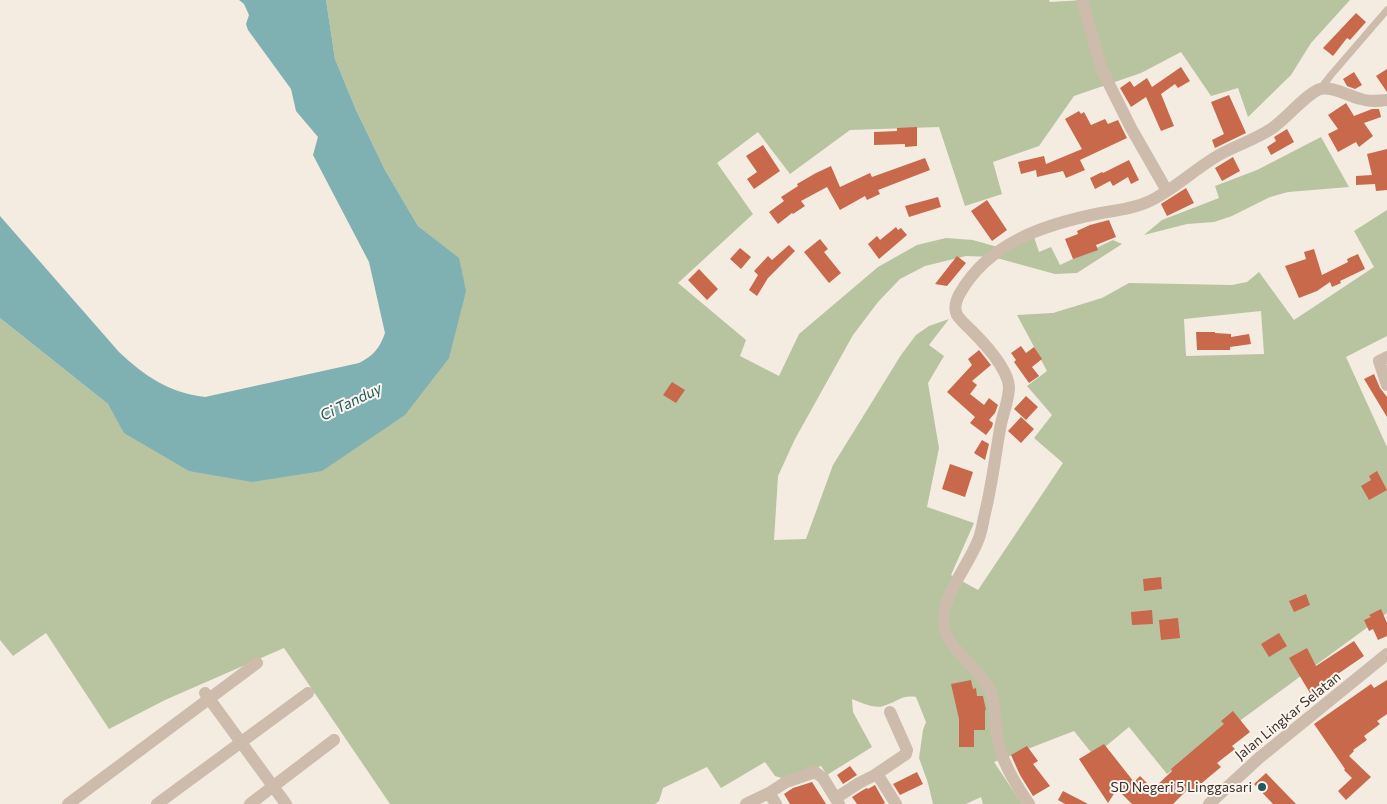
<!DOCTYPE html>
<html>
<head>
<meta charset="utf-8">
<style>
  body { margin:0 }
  canvas { display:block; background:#f4ebe1 }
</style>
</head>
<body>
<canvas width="1387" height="804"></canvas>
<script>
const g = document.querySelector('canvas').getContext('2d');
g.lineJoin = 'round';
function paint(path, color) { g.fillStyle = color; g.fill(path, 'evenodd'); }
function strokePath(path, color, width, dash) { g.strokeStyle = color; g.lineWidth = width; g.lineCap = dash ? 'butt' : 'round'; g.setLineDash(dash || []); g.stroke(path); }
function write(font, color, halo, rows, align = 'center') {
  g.font = font + ' Commissioner,sans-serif'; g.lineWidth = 4; g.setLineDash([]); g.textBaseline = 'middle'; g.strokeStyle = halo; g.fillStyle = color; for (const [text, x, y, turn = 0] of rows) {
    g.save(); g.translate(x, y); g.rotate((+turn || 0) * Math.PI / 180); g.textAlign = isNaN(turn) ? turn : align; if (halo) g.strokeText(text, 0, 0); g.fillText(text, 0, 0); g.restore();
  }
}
const green = new Path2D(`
  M326,0H1049L1050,2L1084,0H1350L1311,43L1291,75L1248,117L1238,88L1211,96L1181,52L1141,73L1074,96L1039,146L993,162L1002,194L965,206L939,127L850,130L790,174L758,132L717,163L753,214L678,283L746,340L740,356L779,376L799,334L878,267L917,245L946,238L973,240L1008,250L1034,237L1039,252L1051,247L1060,265L1113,240L1122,244L1077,273L1055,274L993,257L966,256L925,266L900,279L878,302L853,335L795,439L778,476L774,540L806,539L833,465L901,355L916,335L929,326L949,319L929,345L944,356L928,383L939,448L927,507L974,523L951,575L978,590L1063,463L1034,438L1052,415L1027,386L1047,371L1017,315L1053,313L1102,298L1129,283L1232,285L1247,282L1259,272L1294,320L1374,267L1354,231L1387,210V336L1346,357L1387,447V613L1167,774L1129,727L1094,756L1074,731L994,762L1022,804H983L981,797L966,804H933L928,783L919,758L923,730L926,722L916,697C901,695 899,701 886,705C876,710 862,703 852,699L853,712L872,747L827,775L821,766L785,779L775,776L765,762L721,788L707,767L663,788L659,801L655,804H390L284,648L165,700L109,729L46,633L13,656L0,640V318L108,404L125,433L322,471L458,258L418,226L385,170L356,110L335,59ZM1261,311L1264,354L1186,356L1184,319Z
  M1321,137L1349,187L1288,192L1270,197L1232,216L1214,222L1187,224L1144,235L1162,220L1219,198L1215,186L1257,170Z`);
const water = new Path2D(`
  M239,0H326L335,59L356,110L385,170L418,226L459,258L466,291L449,358L405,415L322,471L252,482L189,471L124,433L108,404L0,318V216L119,352C146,377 168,392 205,397L359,363C373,356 380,348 385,333L369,262L313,155L318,137L296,111L291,89L248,30L246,24L249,15L244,4Z`);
const building = new Path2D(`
  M1356,13L1366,22L1350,40L1347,38L1333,56L1323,48Z
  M1181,67L1190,81L1178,88L1175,84L1161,94L1174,126L1161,131L1146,97L1131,107L1120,88L1130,81L1134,87L1147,78L1152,87Z
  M1387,69V92L1376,76Z
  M1354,72L1362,85L1355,89L1347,86L1343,79Z
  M1229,95L1246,133L1215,148L1212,140L1224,134L1211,102Z
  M1346,103L1354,116L1372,109H1379L1381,117L1364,123L1373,136L1359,147L1356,142L1338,152L1328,134L1338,129L1328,115Z
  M1079,111L1081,114L1084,112L1091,125L1105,119L1108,124L1118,120L1127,138L1080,160L1085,170L1066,178L1063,171L1037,177L1036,170L1021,174L1018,162L1044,156L1046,164L1082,149L1065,119Z
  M917,127V146L905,147V144L874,145V132L897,131V128Z
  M1287,129L1294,142L1271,155L1267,147L1276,141L1274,137Z
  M763,145L780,171L754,189L747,179L757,172L746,156Z
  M1387,149V190L1376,191L1375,184L1356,185V176L1372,175L1367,154Z
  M1233,157L1240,171L1222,181L1215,168Z
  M925,158L930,170L878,190L880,194L867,200L865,196L840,210L827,187L801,201L805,206L793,214L792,213L778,224L769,212L784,201L781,197L798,186L797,184L816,173L831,166L840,187L870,173L872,177Z
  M1129,160L1139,180L1131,184L1128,177L1113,186L1110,181L1095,189L1090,178L1102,172L1103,173Z
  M1186,188L1194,203L1167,216L1161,204Z
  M938,197L941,207L909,217L905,206Z
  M987,200L1007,230L992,241L971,211Z
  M1109,220L1116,237L1096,245L1098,250L1073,259L1065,239L1078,234L1077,231L1090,225Z
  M896,227L898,230L901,228L907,235L879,259L868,244L877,236L880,240Z
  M820,239L828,249L824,252L841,273L829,283L804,252Z
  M789,245L795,251L768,278L757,296L749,290L758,275L754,271L768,256L772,260Z
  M740,248L751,257L741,269L730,259Z
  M1314,249L1322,275L1348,262L1347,259L1358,254L1365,269L1340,281L1341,283L1332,287L1330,282L1317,291L1299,298L1285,266L1306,259L1304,252Z
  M957,256L966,263L947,286L935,284Z
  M699,269L718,289L707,300L688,280Z
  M1196,332H1215V333L1231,334V337L1249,334L1251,344L1230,347V350H1197Z
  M1021,346L1026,353L1034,347L1042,359L1032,367L1039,376L1029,383L1014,362L1016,360L1011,353Z
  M979,350L991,365L972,381L977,385L970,394L984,405L989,398L998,405L995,413L989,420L993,423L992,427L986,435L970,423L975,417L947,392L972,365L968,359Z
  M1374,374L1380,388L1387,397V417L1364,379Z
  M672,382L685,390L676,403L663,395Z
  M1026,396L1038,407L1026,420L1014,409Z
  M1021,417L1034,429L1021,443L1008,431Z
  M982,440L989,444L985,460L974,453Z
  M950,464L973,472L965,497L942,489Z
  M1377,471L1387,490L1369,500L1361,486L1371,480L1369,476Z
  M1161,577L1162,589L1144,591L1143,579Z
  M1306,594L1310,605L1294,612L1289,601Z
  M1381,609L1387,623V636L1378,640L1373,629L1369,631L1364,620L1371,617L1369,615Z
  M1152,610L1153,624L1132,625L1131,612Z
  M1178,618L1180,638L1161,640L1159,620Z
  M1279,633L1287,646L1269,657L1261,644Z
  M1354,641L1364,656L1310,693L1289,658L1307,648L1316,666Z
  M971,680L973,689L976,688L977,696H983L986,710H985V730H974V747H959V719L951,684Z
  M1387,680V714L1377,721L1380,724L1364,736L1367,740L1353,750L1354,751L1349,756L1371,777L1346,800L1338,791L1352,778L1344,770L1345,769L1314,724L1371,684L1374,688Z
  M1233,711L1250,732L1232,746L1235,749L1217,763L1221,767L1191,792L1188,789L1173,804H1132L1117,789L1108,803L1079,759L1104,744L1134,782L1140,776L1153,789L1172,771L1171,769L1224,724L1221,721Z
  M1027,746L1038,761L1033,764L1050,786L1033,796L1020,775L1011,755Z
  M850,766L857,775L843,784L837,775Z
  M917,772L923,784L900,795L893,784Z
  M1266,773L1296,804H1273L1254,784Z
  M812,782L826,804H790L784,794L793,788Z
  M875,785L885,803L883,804H857L852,797L863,790L867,788L868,789Z
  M1063,791L1088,804H1065L1058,800Z`);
const service = new Path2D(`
  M1320,89L1331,75L1387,10`);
const minor = new Path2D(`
  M1082,0L1102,70L1131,128L1167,191
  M1387,357L1379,361L1387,385
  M205,693L286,804
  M875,775L906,754L907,750L890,712
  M769,793L786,782L815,772L823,778L839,804
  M836,798L859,783L875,775L879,777L896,804
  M68,804L257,663
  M157,804L308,693
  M250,804L334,740
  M746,804L769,793L776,804
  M1029,804C1014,782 1000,759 996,732C995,718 996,704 990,690C979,668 948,650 944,626C939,599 970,564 979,538C982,530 983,521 985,513C992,485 995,457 1000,429C1002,415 1009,401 1009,387C1008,369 984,343 972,331C967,326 961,321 957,315C954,309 956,301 959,295C988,242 1046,224 1101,213C1119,210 1136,208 1152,200C1174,189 1193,171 1214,158C1231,147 1253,141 1271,129C1284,121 1307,93 1320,89C1333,86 1348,96 1361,99C1369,102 1378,101 1387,100`);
const tertiary = new Path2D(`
  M1209,804L1259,758L1387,654`);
const markers = [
  [1262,787,5,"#1f5a5e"]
];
const streetNames = [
  ["Jalan Lingkar Selatan",1288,716,-39]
];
const poiNames = [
  ["SD Negeri 5 Linggasari",1252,787]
];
const waterNames = [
  ["Ci Tanduy",351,402,-26]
];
paint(green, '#b8c4a0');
paint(water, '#7fb0b2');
paint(building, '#c8694b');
strokePath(service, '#cdbbac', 7);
strokePath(minor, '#cdbbac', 12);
strokePath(tertiary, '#cdbbac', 12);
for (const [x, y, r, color] of markers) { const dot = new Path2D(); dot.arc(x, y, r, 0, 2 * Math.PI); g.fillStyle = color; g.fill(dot); strokePath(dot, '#fbf5ee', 2); }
write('14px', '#3b302b', '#fbf5ee', streetNames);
write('14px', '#3b302b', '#fbf5ee', poiNames, 'right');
write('italic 15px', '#1f5a5e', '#fbf5ee', waterNames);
</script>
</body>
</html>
